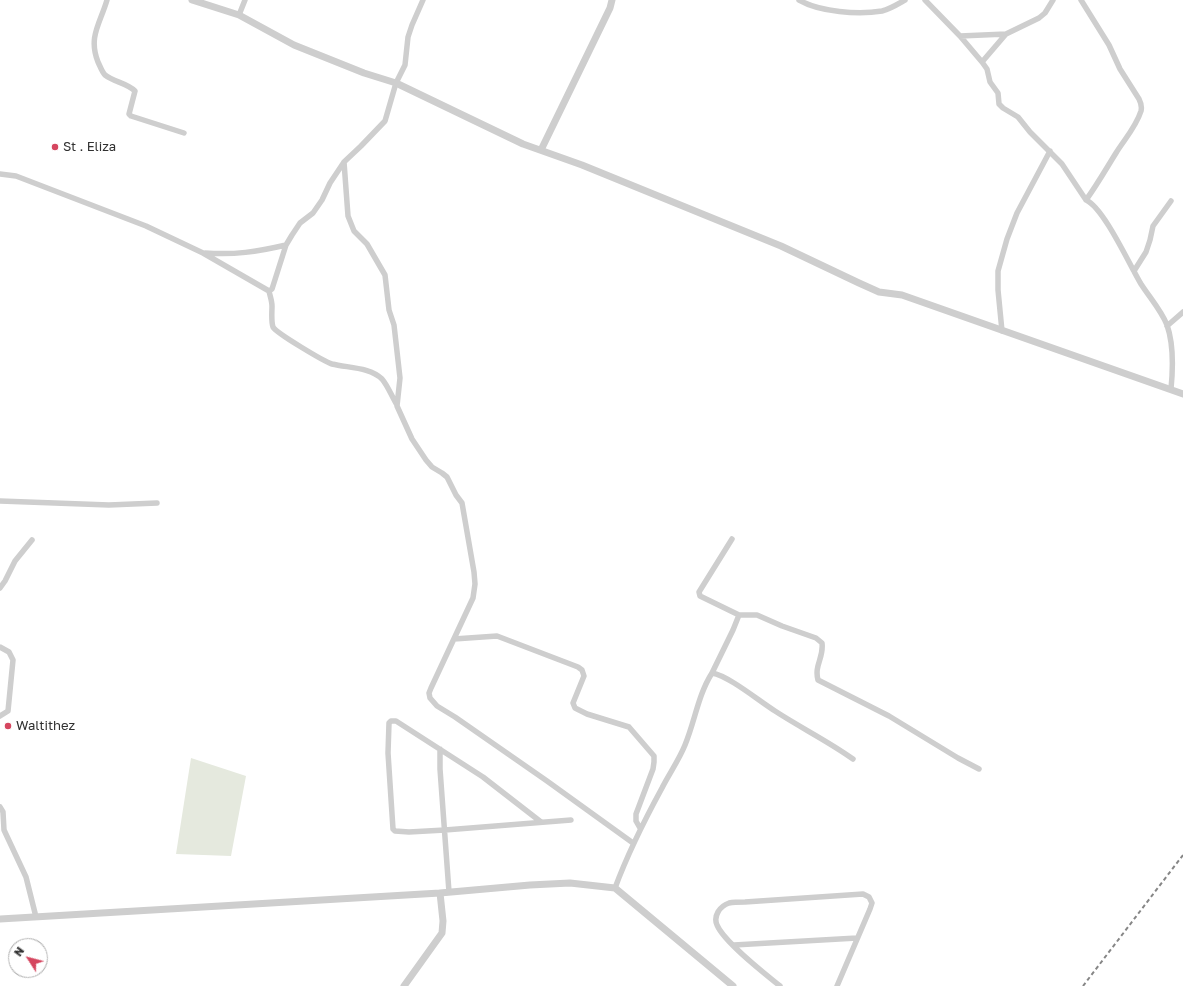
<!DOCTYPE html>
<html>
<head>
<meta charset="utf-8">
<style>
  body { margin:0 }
  #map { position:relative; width:1183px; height:986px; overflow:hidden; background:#fff; font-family:"Golos Text",sans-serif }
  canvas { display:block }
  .north { position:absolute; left:8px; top:938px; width:40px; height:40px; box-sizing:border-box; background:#fff; border:1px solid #adadad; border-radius:50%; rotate:306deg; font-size:11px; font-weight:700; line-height:16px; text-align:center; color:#313131 }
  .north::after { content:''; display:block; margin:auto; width:14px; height:18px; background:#d5465f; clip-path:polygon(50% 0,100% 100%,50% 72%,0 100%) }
</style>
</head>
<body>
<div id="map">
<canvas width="1183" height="986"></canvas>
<div class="north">N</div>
</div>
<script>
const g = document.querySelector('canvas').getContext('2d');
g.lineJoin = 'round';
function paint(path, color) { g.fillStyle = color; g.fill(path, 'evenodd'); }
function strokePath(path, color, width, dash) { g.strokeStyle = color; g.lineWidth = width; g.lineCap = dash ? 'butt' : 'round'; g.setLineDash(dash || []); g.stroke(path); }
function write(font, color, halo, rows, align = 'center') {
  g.font = font + ' "Golos Text",sans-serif'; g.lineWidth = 4; g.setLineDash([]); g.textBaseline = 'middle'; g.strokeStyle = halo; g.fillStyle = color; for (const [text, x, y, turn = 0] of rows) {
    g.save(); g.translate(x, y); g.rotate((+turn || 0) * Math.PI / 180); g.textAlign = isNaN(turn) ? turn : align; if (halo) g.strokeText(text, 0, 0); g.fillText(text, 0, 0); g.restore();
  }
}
const green = new Path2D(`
  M191,758L246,776L231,856L176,854Z`);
const minor = new Path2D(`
  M107,0C100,24 88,37 98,62C100,66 102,72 105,75C114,82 127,83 135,91L129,114L131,116L184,133
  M799,0C820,12 858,15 882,11C890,9 898,4 905,0
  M925,0L960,36L982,62L987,69L990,82L998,93L999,104L1003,108L1018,117L1030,132L1062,164L1086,200C1104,208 1130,266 1141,284C1150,298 1161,310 1167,325C1174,345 1173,369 1171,389
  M1081,0L1109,45L1120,69L1139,99C1141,103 1142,107 1141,111C1136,127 1124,140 1116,153C1106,169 1097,185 1086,200
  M239,15L245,0
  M960,36L1006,34
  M982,62L1006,34L1039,18L1045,13L1053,0
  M344,162L348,216L354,231L367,244L385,275L389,310L394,325L400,378L397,406L412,439L426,460L432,467L442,473L447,477L456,495L462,503L474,572L475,584L473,598L431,688L429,693L430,698L437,706L455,717L547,781L633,843
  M0,174L16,176L146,226L203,253L269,291L272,289L286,245L292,235L300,223L313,213L322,200L330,183L344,162L361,146L385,121L396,83L405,65L408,37L412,25L423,0
  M205,253C235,255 256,252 286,245
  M1134,271L1146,252L1150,240L1153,226L1171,201
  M269,291C270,296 272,301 272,306C272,313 271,321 273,327C276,333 325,362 332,364C348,368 370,367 382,379C388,386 392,397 397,405
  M1167,326L1183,312
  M1002,331L998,290V271L1007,239L1017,213L1050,151
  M0,501L109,505L157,503
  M732,539L699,592L700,596L739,615H757L782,626L816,638L822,643C824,658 814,665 818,680L889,716L958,758L979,769
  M0,588L5,581L15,561L32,540
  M454,639L497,636L578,667L582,670L584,676L573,703L575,708L587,714L629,727L654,756V762L653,769L636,814V821L640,828
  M0,647L9,652L13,660L8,711L0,716
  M712,673L733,630L739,615
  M440,749V769L449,892
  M0,807L3,812L4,830L26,877L36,917
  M541,822L483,777L396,721H391L389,723L388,753L393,829L395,831L409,832L445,830L571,820
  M615,888C628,853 644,821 662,788C669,774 679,760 685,745C695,721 698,695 712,673C729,676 759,701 775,711C801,728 828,741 853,759
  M734,945L857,938
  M780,986C764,973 724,942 717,925C713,916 720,906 729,903C734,902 740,902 745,902L863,894L869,897L872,903L870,909L837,986`);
const tertiary = new Path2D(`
  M192,0L239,15L294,45L364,73L396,83L523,144L582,165L781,246L859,283L879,292L902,295L1183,394
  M541,150L610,8L612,0
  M0,919L440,893L530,885L570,883L615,888L733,986
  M404,986L442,933L443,921L440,893`);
const rail = new Path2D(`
  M1083,986L1183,855`);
const markers = [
  [55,147,4,"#d5465f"],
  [8,726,4,"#d5465f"]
];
const poiNames = [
  ["St . Eliza",63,147],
  ["Waltithez",16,726]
];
paint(green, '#e5e9de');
strokePath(minor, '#cecece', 5.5);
strokePath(tertiary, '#cecece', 7);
strokePath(rail, '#868686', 2, [4, 3]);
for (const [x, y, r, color] of markers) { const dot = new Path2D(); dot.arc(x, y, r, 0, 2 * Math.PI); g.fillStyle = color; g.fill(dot); strokePath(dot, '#fff', 1.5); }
write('13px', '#313131', '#fff', poiNames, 'left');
</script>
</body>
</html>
